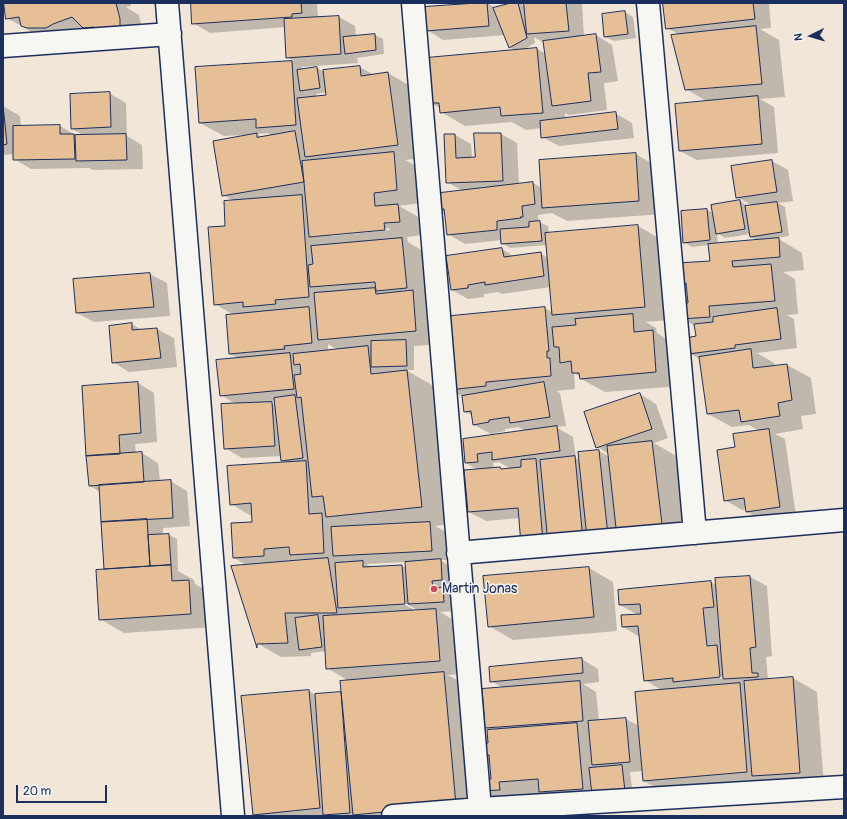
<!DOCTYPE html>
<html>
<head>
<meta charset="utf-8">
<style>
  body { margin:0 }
  #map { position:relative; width:847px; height:819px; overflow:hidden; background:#f1e6d7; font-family:Pangolin,sans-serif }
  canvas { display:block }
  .frame { position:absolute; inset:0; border:4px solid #1b2f5e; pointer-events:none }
  .north { position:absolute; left:791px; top:16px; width:40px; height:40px; -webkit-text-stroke:3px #f6f6f2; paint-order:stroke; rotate:265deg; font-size:11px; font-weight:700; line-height:16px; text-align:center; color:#1b2f5e }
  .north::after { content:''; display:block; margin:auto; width:14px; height:18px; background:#1b2f5e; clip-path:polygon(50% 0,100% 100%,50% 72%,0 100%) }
  .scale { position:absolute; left:16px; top:785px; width:91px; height:18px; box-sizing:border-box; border:2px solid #1b2f5e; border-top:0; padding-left:5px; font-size:12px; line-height:14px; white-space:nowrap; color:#1b2f5e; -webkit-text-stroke:3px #f6f6f2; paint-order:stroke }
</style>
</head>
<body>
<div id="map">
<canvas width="847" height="819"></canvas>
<div class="frame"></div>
<div class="north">N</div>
<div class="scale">20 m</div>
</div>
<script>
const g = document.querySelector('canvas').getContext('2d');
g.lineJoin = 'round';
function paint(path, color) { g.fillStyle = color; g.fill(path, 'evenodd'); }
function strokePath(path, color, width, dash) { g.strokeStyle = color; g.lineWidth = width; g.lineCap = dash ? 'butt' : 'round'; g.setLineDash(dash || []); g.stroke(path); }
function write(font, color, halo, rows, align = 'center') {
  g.font = font + ' Pangolin,sans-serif'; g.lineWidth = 3; g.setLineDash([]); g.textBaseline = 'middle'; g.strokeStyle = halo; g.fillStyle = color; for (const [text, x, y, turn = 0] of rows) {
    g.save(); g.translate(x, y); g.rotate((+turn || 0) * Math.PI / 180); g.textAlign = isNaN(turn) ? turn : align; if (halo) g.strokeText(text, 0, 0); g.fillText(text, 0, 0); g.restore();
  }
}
const shadow = new Path2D(`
  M3,3H131V6L126,7L139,15L143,34L46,40L7,18L5,5L3,6Z
  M192,3H317L318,18L339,17L355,26L356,37L375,35L383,39L384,54L357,58L358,63L301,67L306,70L317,68L323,71L360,67L374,75L388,73L412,87L421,158L405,160L418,167L421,203L399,206L422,219L423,235L407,237L408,242L426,253L440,344L414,346V370H406L437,388L452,524L435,526L446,532L448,560H440L457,570L458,589L448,590L449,592L459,598L460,611L440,612L460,624L463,674L448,675L474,690L479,745L489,744L492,731L486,728L503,688L491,681L582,659L598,669L599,682L583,684L596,692L599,721L626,719L639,726L663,691L645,680L640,637L623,627L638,615L620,605L711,582L717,585L716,579L750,577L767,586L772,656L766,657L768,679L793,678L817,692L824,786L668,794L644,781L643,771L630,772L633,796L564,806L544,794L523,796L505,804L483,791L485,816H257L254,814L309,691L316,695L341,693L343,694L349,681L327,668L326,651L311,653V656L281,657L257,643L248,566L234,558L253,523V517L231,504L288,463L282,460V456L242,458L225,448L237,405L221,395L238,358L230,354L234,315L215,304L227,227L234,201L223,195L244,136L243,135L224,136L200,123L196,68L294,61L287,57L286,27L210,33L193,23ZM327,92V96L317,97L316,94ZM268,133L272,136L262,137L256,134ZM389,228L390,230L331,236V234ZM328,344L338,350L328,351ZM275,401L276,405L270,402ZM406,562L407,568L402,566L371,567L366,564ZM401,601L420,611H416L400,602ZM717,674L724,678V680L716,676ZM480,756L491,762L492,779L482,780Z
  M487,3L496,8L514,3H519L526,7L525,3H582L584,37L596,35L612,45L618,81L604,83L607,110L569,115L565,113V119L615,113L632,123L634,138L559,146L542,137V128L526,130L512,122L465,126L441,112L440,108L431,103L516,51L510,47L505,35L443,40L427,30ZM534,37L544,43L546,54L537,49L521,51L535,43Z
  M664,3H769L771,28L760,29L779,40L785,97L760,99L774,107L778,153L697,160L680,151L708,102L686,89L680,35L667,28Z
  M625,12L633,17L636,38L614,41L605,37L603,15Z
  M109,93L126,103L127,136L142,145L143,169L93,170L89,168L31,169L14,159V154L3,155V106L20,116L21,127L60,126L77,136H85L72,129Z
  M501,134L517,143L519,185L533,183L542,188L636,154L659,168L662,214L567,221L552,213L538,215L539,222L548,226L549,234L638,226L662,240L669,320L646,322L656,328L657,333L676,345L680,386L605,392L581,379V377L574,373L575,389L556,391L560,393L566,426L556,427L573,437L576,458L580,461L599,451L609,457V454L597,447L640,394L656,404L668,438L654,443L676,456L686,545L642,550L624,539L565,552L520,518L486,521L469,512L478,470L466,463L464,440L526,431L518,427L505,429V431L491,434L474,425L473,416L465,412L463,397L449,389L545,308L553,313L551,287L502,294L498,292L484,294V297L468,299L452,290L502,249L515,257L540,253L548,258L547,245L510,248L502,243V240L465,244L448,234L446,215L435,209L463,191L447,182L455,135L471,144L472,158H476ZM571,367L573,369V373L571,371ZM499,462L511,469L504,470L500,468H494L493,463Z
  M772,161L788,170L793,201L778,203L785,207L789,236L777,238L802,253L804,270L783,272L795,279L798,314L787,315L794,319L797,348L757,353L774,363L775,366L787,365L811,378L816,414L801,416L803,429L775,434L785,439L796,516L764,521L747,512V509L742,510L725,500L736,448L759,431L749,425L732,427L708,414L700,359L689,353L697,337L695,326L682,319L689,304L688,288L679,283L711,262L709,245L692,247L684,242L707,210L713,213L740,201L748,206H753L737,197ZM717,233L725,238L750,234L751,237L758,241L718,244Z
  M150,274L167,283L170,316L94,322L77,313L75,280Z
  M132,324L142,330L157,329L174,338L177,367L129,372L113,362Z
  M138,383L154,393L157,442L135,444L136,454L142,453L158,463L160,482L170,481L187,491L190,526L163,528V535H169L177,539L178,571L194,580L195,584L213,594L215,627L124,633L100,619L107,570L105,569L100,492L90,486Z
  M589,568L613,582L617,631L513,640L489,626L484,577Z`);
const building = new Path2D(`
  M4,3H116L120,19V32L95,34L94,27L83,28L72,17L53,24L46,28H27L21,26L19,17L6,19Z
  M191,3H301L302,13L292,14V17L192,24Z
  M477,3H487L489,26L426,31L424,7Z
  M511,3H518L527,38L509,48L493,8Z
  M524,3H566L569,31L527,34Z
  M663,3H753L755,19L666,29Z
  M625,11L628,34L604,37L602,14Z
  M339,16L341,54L286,58L284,19Z
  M756,26L762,84L685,90L671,35Z
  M375,34L376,50L345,54L343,37Z
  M596,34L601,72L588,73L591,101L552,106L543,41Z
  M537,48L543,113L501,116L500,107L440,113L439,103H430L426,58Z
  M292,61L296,125L256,128V119L199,123L195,67Z
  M360,66L361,76L388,72L398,145L305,157L297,98L326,95L323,70Z
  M317,67L320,88L300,91L297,70Z
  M110,92L111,127L71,129L70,94Z
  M758,96L762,144L679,151L675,104Z
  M3,105L7,144L3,145Z
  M616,112L618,129L541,138L540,121Z
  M60,125V134H74L75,159L13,160V126Z
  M295,131L304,182L222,196L213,141L257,133V137Z
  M474,133H501L503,181L446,183L444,134H455L456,158L475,157Z
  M126,134L127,160L76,161L75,135Z
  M394,152L397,190L374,193L375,206L398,204L400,222L384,223L385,230L309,237L302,161Z
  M636,153L639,201L542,208L539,160Z
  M772,160L777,192L736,198L731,166Z
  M533,182L535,204L522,206L523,217H520L521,218L497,221V230L447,235L444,209H434L432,194Z
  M302,195L309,297L275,300L276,304L243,307V302L214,305L208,227L225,226L224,201Z
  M740,200L745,229L716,234L711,205Z
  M777,202L782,232L750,237L745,206Z
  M707,209L710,240L683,243L681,211Z
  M540,221L542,241L501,244L500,229L529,227V222Z
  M638,225L645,307L552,315L545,233Z
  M402,238L407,288L376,291L375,282L310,287L308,265L313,264L311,246Z
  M779,238L780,257L732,261L733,267L771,264L775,301L709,306L710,317L681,319L680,303H688L686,283L678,284L677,263L710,261L708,244Z
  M502,248L504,257L541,252L544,276L485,285V282L468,285V288L451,290L446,256Z
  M150,273L154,307L76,313L73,279Z
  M375,288L376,294L413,290L416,331L318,340L314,293Z
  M309,307L312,343L284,346L285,349L229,354L226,315Z
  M545,307L549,351H547V358H550L551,376L486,382V386L448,390L441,317Z
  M777,308L781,339L735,345V348L688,354L686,338L696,336L694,324L713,322V317Z
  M633,314L634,332L653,330L656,372L580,379L579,373H572L571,361L560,363L559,347H554L552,327L576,325L575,319Z
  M132,323V330L157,328L161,358L112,363L109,326Z
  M406,340L407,366L371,367V341Z
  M368,346L371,374L407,370L422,507L326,517L323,496L312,497L301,397L297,398L294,375L301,374L300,364L294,365L293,354Z
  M751,349L753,368L787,364L792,400L778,403L780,416L741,422L739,410L707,414L699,357Z
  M290,353L294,389L220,396L216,360Z
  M138,382L141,433L119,435L120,454L86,456L82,386Z
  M544,382L550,417L510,423L509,417L489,420V422L473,425L471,411L464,412L462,396Z
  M640,393L652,429L596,448L584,412Z
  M295,395L303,458L281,461L274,398Z
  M272,402L275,446L224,449L221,404Z
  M557,426L560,451L492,460V452L477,454L478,462L465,463L463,439Z
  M769,429L780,507L746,512L744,498L724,501L717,450L735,447L733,434Z
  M652,441L663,532L617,537L607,446Z
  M599,450L608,536L587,538L578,452Z
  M142,452L144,482L89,486L86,456Z
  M575,456L583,540L548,543L540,460Z
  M536,459L543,542L521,544L518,508L468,512L464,470L500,467L501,469L521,467V460Z
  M306,461L309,514L322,513L324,553L290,555L289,547L264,549V556L233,558L231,523L252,522L251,503L230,505L227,466Z
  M171,480L173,518L101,522L99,485Z
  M147,519L150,566L104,569L101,522Z
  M430,522L432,551L333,556L331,527Z
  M169,534L171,565L150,566L148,535Z
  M328,558L337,613H285L288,643L257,644V648L231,566Z
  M441,559L442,580L432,581L433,588L443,587L444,602L408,604L405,562Z
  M363,561V567L402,565L405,604L338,608L335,563Z
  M171,565L172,581L189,580L191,614L99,620L96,570Z
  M589,567L594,617L488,627L483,576Z
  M750,576L756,647L750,648L752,673H758V677L723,679L715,578Z
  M711,581L714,607L703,608L707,646L717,645L720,677L673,682V678L644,681L638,626L622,627L621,615L641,614L640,604L619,605L618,590Z
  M436,609L440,661L326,669L323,616Z
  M318,615L322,647L299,650L295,618Z
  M582,658L583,673L490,682L489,667Z
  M444,672L456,805L353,815L340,681Z
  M793,677L800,773L752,776L744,681Z
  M580,681L583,721L485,728L482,689Z
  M740,683L747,772L643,781L635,692Z
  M309,690L320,808L253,815L241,696Z
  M341,692L350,813L323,815L315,694Z
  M626,718L630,762L592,765L588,721Z
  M577,723L583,789L539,792L538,779L499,782L500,790L480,791L479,780L491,779L489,755L477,756L476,744L488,743L487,730Z
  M622,765L625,791L592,795L589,768Z`);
const minor = new Path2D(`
  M167,3L233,816
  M413,3L480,809
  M648,3L695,533
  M3,46L170,34
  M458,553L844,520
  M393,816L480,809L844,787`);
const markers = [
  [434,589,4,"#d1495b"]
];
const poiNames = [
  ["Martin Jonas",442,589]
];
paint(shadow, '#0003');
paint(building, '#e6bf97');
strokePath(building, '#1b2f5e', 1);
strokePath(minor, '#1b2f5e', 25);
strokePath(minor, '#f6f6f2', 22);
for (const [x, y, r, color] of markers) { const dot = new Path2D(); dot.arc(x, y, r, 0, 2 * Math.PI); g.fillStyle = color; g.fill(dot); strokePath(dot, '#f6f6f2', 1.5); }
write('14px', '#1b2f5e', '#f6f6f2', poiNames, 'left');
</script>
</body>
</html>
